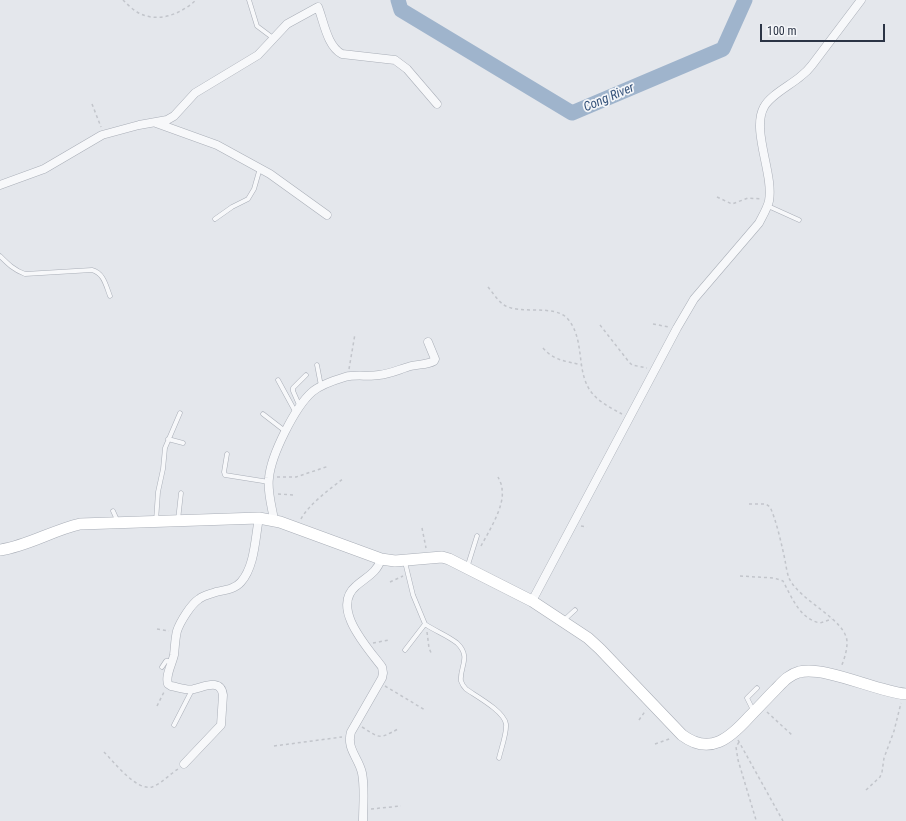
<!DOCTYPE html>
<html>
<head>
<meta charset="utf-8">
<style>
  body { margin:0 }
  #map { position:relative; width:906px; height:821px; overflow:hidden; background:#e4e7ec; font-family:"Roboto Condensed",sans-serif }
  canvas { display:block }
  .scale { position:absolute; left:760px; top:24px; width:125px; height:18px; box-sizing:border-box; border:2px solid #2b3445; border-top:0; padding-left:5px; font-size:12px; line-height:14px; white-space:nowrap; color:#2b3445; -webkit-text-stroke:3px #f4f6f9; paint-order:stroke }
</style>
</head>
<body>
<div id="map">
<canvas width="906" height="821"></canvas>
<div class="scale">100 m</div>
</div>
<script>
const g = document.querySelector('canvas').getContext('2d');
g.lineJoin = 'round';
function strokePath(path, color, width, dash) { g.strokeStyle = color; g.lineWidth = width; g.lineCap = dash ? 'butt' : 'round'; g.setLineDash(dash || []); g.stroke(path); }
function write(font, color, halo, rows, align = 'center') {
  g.font = font + ' "Roboto Condensed",sans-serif'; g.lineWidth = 3.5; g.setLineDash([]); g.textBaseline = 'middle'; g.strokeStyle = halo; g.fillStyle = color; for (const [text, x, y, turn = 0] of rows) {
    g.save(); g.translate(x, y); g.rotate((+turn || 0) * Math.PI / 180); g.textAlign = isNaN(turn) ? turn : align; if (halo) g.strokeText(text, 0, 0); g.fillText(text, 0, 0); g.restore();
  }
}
const river = new Path2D(`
  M398,0L401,10L572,113L723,49L745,0`);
const path = new Path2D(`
  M123,0C127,4 132,9 137,12C157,24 181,14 196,0
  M92,104L101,127
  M717,197L732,204L748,198L762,199
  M488,287C493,293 498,301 504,305C520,315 553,304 567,318C584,337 577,364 587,385C593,399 609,407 622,414
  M653,324L669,327
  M600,325L629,362L632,365L647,368
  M543,348C554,361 566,361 582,365
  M349,369L355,334
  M277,477H296L329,466
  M278,494L294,495
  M749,504H766L770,507C776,519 782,546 785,560C786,566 787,573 789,578C799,601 848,620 847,643C847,651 844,660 841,667
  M301,519C309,504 330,489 344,478
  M581,526L587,527
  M422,528L426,548
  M481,546C489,531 505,506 502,489C502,485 500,481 498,477
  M740,576L774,578L783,581C792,598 800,619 820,623L832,619
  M390,582L403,576
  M157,629L169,631
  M427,632L429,648L432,655
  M373,643L389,640
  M385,686L425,710
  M157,706L164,692
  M767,712L792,735
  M639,720L646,710
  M362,727C381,739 379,739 398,729
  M738,740L783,821
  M739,742L736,747L738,760L756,820
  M655,744L672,738
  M274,746L342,737
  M104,752C114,762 136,791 152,787C161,784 170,774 178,769
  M866,790L880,777L882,772L884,758L894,731L901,703
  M371,809L401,806`);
const lane = new Path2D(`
  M249,0L257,26L273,38
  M768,206L799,220
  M215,219L232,207L248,199L254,189L260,168
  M0,256C8,264 14,270 25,274L92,270C104,273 106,286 110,296
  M317,365L321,386
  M278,380L296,413
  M300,407L293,391V388L306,375
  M263,414L285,431
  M168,439L183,443
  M227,454L224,472L225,475L269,482
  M113,511L118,522
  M178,520L181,493
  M156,521L158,492L163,469L165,448L180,413
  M405,562L413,595L425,624
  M467,568L477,536
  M563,621L575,610
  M405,650L425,624C435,631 447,635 457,643C472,657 459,668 461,681C462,684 464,687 466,689C476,696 504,711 506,724C507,733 501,749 499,758
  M162,667L166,661H172
  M754,712L747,698L757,688
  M174,725L192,690`);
const street = new Path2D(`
  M156,123L217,145L270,174L327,215
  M0,185L44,169L102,135L139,125L167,120L174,116L195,93L258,55L287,24L318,7C324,22 327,46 342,54L395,60L407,69L437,104
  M274,520C272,507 267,491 269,478C271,455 295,407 312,392C320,385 335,380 345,377C356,374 368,377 379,375C390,374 400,369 411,366C419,364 427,365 434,361L435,359L428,342
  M532,601L677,328L694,299L759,223C763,215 767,209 769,201C774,174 751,130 764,107C770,95 791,85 801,76C805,73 809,69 812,65L861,0
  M184,764L221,725L223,695C221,678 204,687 194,689C187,691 178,687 171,686L168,684C165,676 172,664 174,655C175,647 175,639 177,631C180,622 191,604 199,599C204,595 211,594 216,592C225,590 235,589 241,582C255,566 255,538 259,518
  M363,821C363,806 365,788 362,773C359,758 346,749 351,732L382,678L383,673L382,667C368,648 330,608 356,586C366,577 377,573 381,559`);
const secondary = new Path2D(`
  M0,550C28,546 53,530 80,524L259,518L280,522L381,559L395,561L442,557L449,559L532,601L588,638L600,649L682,735C710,756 730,738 749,717C758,708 766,699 775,690C782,683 788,675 799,672C827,666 875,691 906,694`);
const waterNames = [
  ["Cong River",609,98,-23]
];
strokePath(river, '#9fb4cc', 15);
strokePath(lane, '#a9aeb7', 5);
strokePath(street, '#a9aeb7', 9);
strokePath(secondary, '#a9aeb7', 12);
strokePath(path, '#c2c5cb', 1.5, [3, 3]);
strokePath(lane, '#f7f8fa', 4);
strokePath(street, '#f7f8fa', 8);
strokePath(secondary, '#fff', 11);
write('italic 13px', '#34527a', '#f4f6f9', waterNames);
</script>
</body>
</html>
